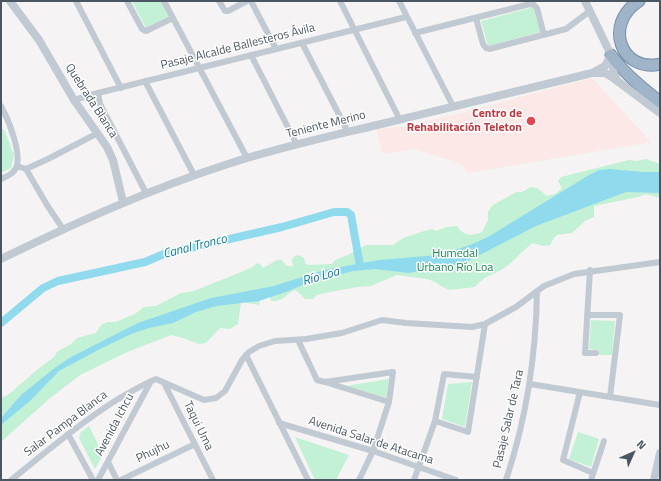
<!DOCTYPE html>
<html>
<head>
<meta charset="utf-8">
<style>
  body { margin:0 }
  #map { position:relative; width:661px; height:481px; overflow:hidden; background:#f5f3f3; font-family:"Titillium Web",sans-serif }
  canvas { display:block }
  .frame { position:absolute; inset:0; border:2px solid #4a5661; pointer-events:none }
  .north { position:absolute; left:613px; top:433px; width:40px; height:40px; -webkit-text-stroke:3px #fff; paint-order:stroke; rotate:45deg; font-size:11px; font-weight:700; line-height:16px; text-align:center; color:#4a5661 }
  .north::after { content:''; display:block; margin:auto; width:14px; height:18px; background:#4a5661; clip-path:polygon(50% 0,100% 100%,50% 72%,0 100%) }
</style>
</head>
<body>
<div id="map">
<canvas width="661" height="481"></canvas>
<div class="frame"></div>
<div class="north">N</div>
</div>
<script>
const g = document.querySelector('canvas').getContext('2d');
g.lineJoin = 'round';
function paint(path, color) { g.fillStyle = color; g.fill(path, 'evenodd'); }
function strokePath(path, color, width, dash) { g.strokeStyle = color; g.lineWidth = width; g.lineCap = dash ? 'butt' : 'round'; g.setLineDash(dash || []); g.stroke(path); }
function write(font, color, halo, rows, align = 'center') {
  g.font = font + ' "Titillium Web",sans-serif'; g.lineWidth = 3; g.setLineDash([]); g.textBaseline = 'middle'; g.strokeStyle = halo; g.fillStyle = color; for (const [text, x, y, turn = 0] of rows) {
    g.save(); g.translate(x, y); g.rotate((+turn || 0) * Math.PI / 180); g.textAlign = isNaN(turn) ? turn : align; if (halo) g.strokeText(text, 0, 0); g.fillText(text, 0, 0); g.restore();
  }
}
const medical = new Path2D(`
  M592,78L651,142L468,173L460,163L414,149L383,154L376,129L403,127L457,114Z`);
const green = new Path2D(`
  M132,1H162L170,16L146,28Z
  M534,7L541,32L488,46L481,21Z
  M1,128L5,131L14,155L11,168L1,173Z
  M646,159L660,164V198L646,194L638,197L594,206V217L585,221L572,233L557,235L554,238L550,245L543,246L533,243C522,250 515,261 504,268C494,275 483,276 475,287L449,290L441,286L435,282L427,279L397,275L371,286L358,287L330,292L317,295L313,299H305L296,290C285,293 287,301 271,301L269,296L259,298L260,305L241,302L238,324L230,329L220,328L206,343L199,344L183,338L171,335L125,353L80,375L49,399L1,442V398L8,395L38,369L54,357L57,352L71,344L77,338L96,333L101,325L108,322H115L123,319L135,314L144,307L156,306L181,293L194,291L251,268L256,264L259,263L263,268L277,260H282C285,265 287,267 293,266L292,261L293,257L299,255L304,258L305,263L308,265L332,264L335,260L348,255L366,245H393L403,238L421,232L432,229L436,231L447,227L457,226C465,237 470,236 482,232L488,220V212L492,206L498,202L517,192H522L531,187L537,188L547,196L555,194L562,188L558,181L561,177L629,160L636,161Z
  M591,320L615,321L612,355H599V350L589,349Z
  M389,379L386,398L346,386Z
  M472,382L465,427L442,419L448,384Z
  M89,426L103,455L95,469L79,438L81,432Z
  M578,432L599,439L591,467L569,459Z
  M295,437L349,455L336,480H315Z`);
const water = new Path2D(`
  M609,169L644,172H660V193L626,192L536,226L470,260L448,267L428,269L409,273L375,269L353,271L310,282L286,292L259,301L216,306L196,312L173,323L149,328L131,334L100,349L59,371L30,401L1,425V418L21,395L56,367L71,357L138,323L211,298L274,286L324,270L379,260L439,255L470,245L488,237L589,175L599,170Z`);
const canal = new Path2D(`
  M1,323L43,288L58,281L145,262L164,254L282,227L334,212H347L351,215L360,266`);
const minor = new Path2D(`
  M76,1L121,88
  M127,1L142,29L146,31L173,18
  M164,1L247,158
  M219,1L225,11H228L247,1
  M251,1L276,49
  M340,1L400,120
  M399,1L453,106
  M476,18L483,44L486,48L489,49L566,29L590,11
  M415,33L530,4L534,5L537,8L544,35
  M302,43L348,132
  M251,55L297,145
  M145,81L194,175
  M98,93L100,104L146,193
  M74,100L98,93L406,17
  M1,106C8,119 25,159 14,171C11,175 5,177 1,179
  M17,166L26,169L48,159L98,133
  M26,169L47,205L63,229
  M590,270L585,353H596
  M587,315H620L610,397
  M298,340L317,380L325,382L389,402L393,372L325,382
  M246,355L308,480
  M164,383L213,480
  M530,384L660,405
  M580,392L563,460L593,473
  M435,421L468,432L485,324
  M279,423L373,451L456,480
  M68,434L93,480
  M108,462L117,480
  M11,480C46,452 80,423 118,399C131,392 143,384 156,379L204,400L216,398L225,391L242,360L249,352L259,346L275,341L306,339L342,333L382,320L406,323L472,327L485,324L516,307L544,286L574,274L660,262
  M98,480L151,381
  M121,480L195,444
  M359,480L373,451L389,402
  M414,480L435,421L444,374L477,377
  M506,480C527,417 536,357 537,291
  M591,480L604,441`);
const tertiary = new Path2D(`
  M10,1L39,40L74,100L107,147L113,160L123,202
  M585,1L611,55L614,74L617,80
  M594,72L605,66L611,55
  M1,259C75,223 150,189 228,164C277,148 327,137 377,125C449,108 521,90 592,73H605L612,77L660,113
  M654,480L660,453`);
const trunk = new Path2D(`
  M639,1C603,24 621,73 660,64
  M611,55C625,74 642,88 660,102`);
const markers = [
  [531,121,5,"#e0444e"]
];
const streetNames = [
  ["Pasaje Alcalde Ballesteros Ávila",238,47,-14],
  ["Quebrada Blanca",91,101,57],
  ["Teniente Merino",326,125,-14],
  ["Pasaje Salar de Tara",509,419,-77],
  ["Salar Pampa Blanca",66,424,-37],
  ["Avenida Ichcu",115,425,-62],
  ["Taqui Uma",198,426,64],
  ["Avenida Salar de Atacama",371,441,18],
  ["Phujhu",153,452,-26]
];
const healthNames = [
  ["Centro de",522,114],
  ["Rehabilitación Teleton",522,128]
];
const parkNames = [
  ["Humedal",455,254],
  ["Urbano Río Loa",455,268]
];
const waterNames = [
  ["Canal Tronco",195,247,-14],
  ["Río Loa",321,277,-16]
];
paint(medical, '#fce8e6');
paint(green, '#c3f1d5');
paint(water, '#90daee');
strokePath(canal, '#90daee', 8);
strokePath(trunk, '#7690ad', 13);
strokePath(minor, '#c1cad2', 6);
strokePath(tertiary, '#c1cad2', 8);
strokePath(trunk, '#9fb4c9', 11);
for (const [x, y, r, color] of markers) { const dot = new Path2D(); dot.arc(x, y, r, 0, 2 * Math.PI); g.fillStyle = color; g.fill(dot); strokePath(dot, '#fff', 1.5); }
write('12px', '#4a5661', '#fff', streetNames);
write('bold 12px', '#be3a42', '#fff', healthNames, 'right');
write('12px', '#17864f', '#fff', parkNames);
write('italic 13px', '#0c7c9b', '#fff', waterNames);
</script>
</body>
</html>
